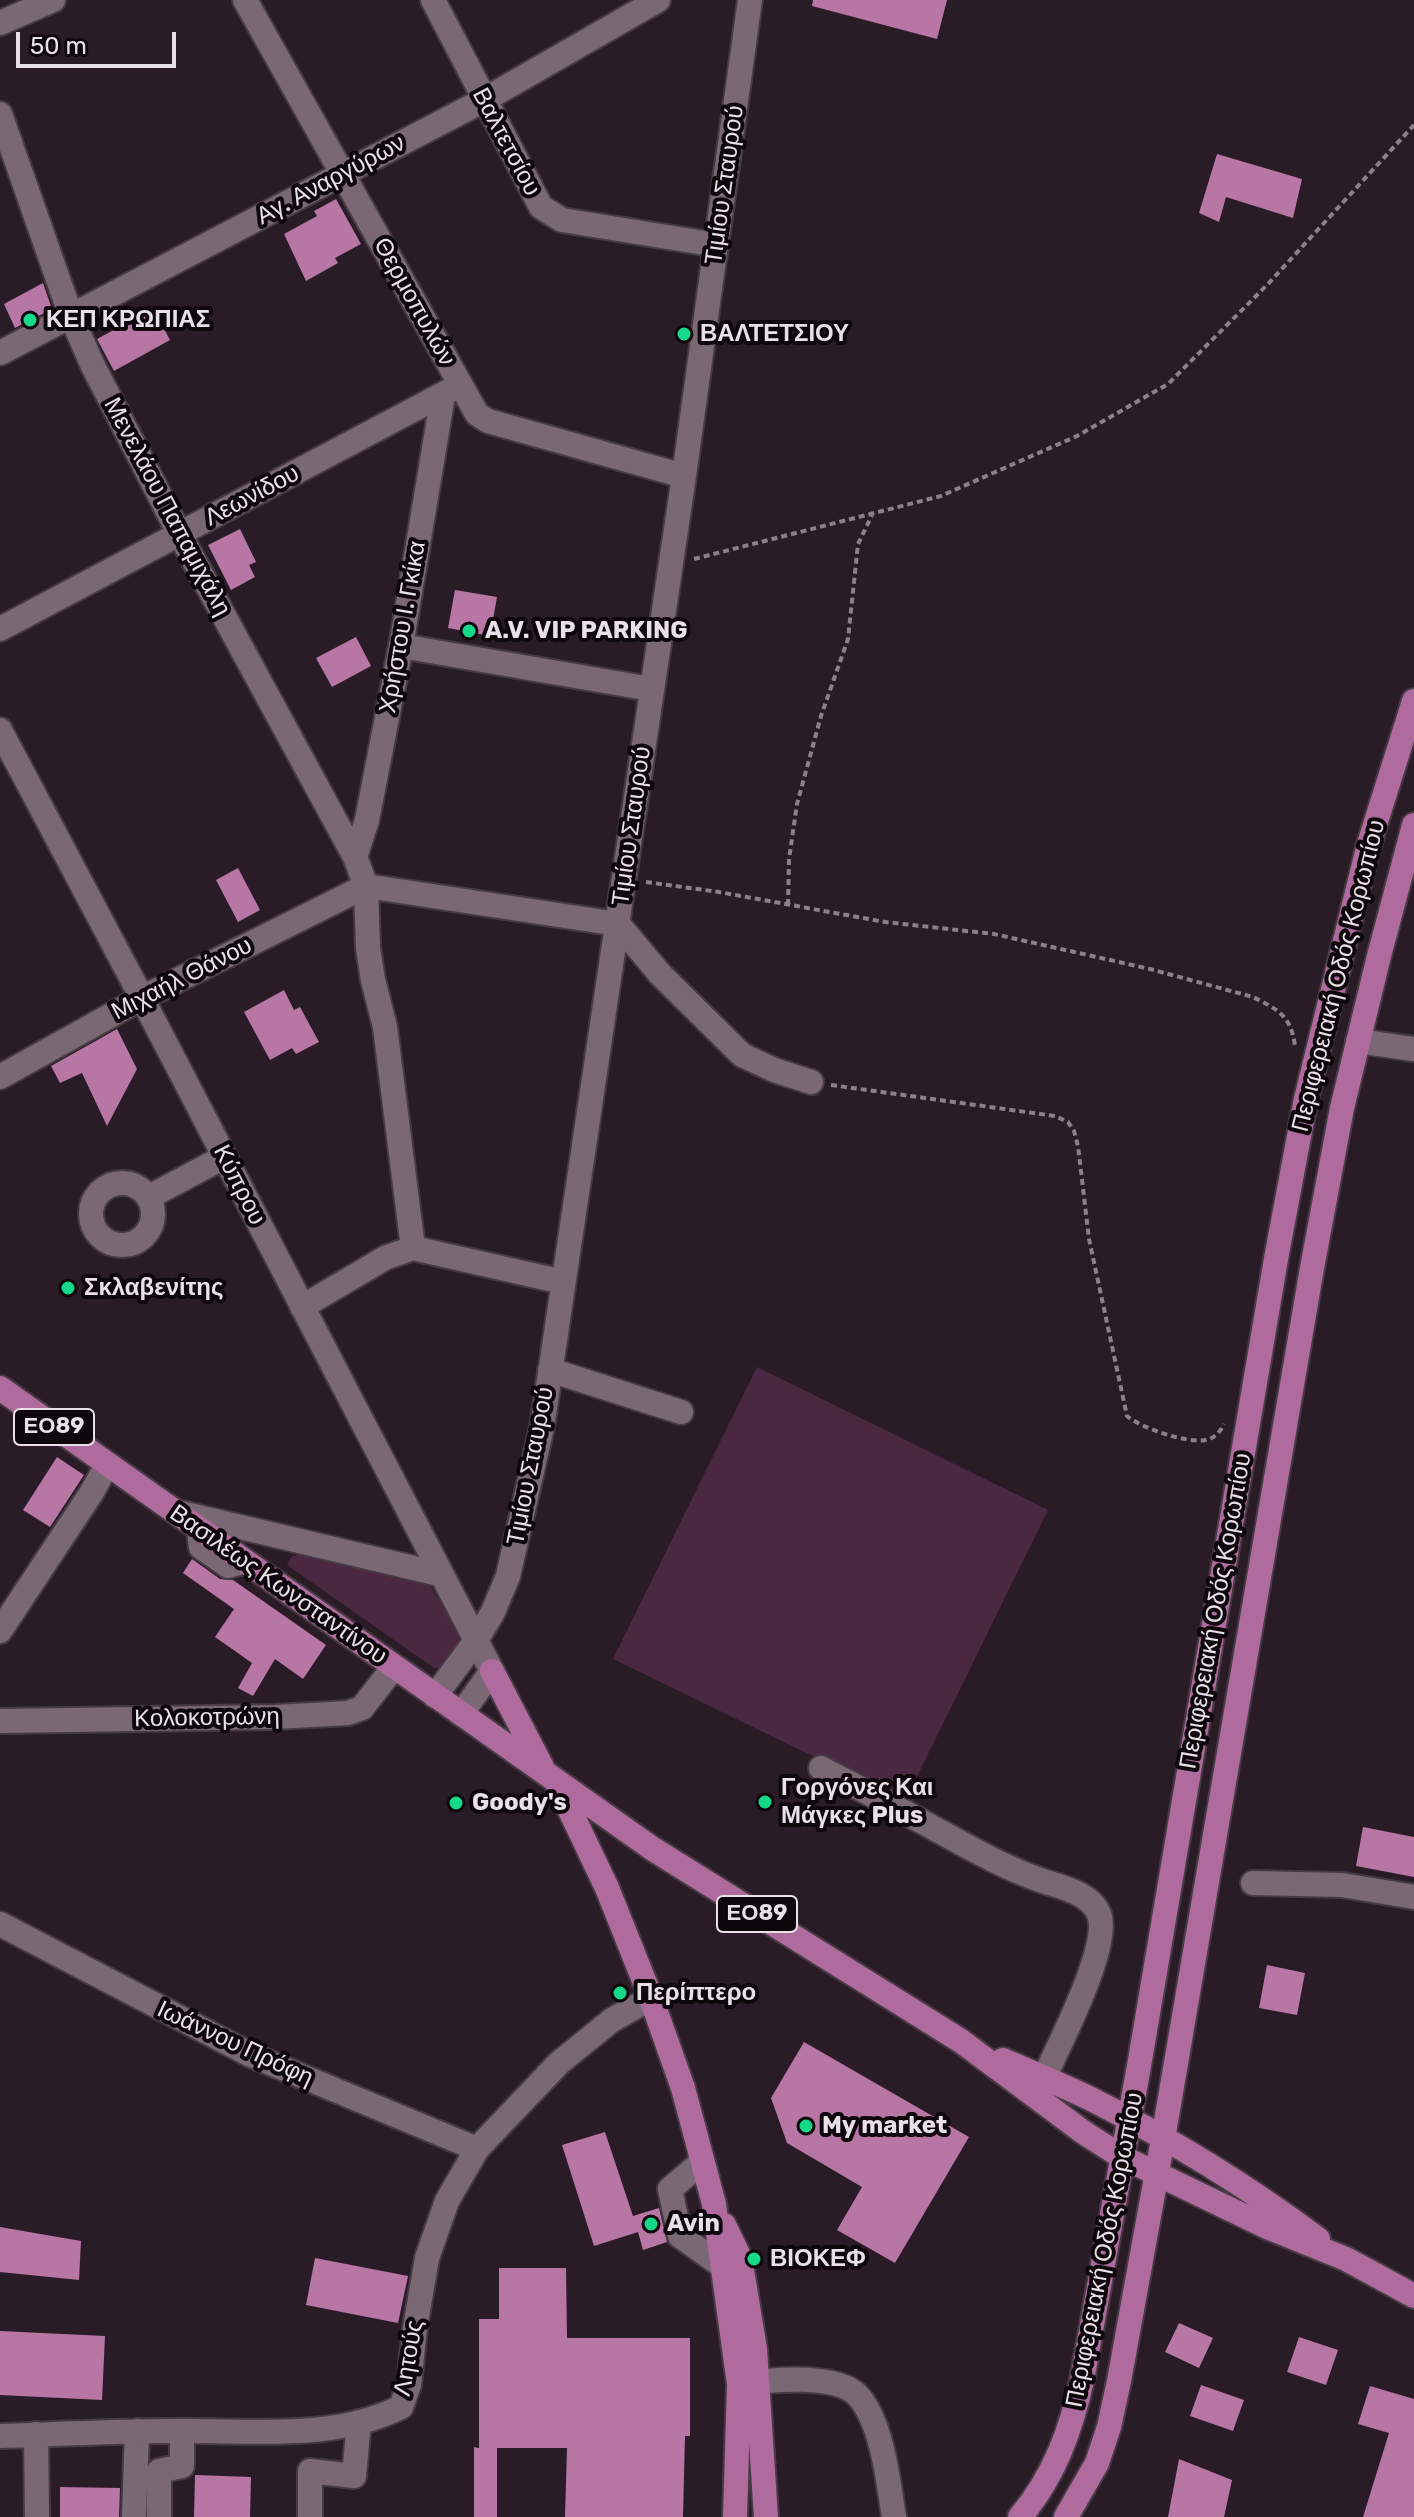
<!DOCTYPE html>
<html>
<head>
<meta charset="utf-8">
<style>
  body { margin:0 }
  #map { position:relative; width:1414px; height:2517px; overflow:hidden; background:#2a1c26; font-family:Rubik,sans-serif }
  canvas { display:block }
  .scale { position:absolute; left:16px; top:32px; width:160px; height:36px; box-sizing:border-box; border:4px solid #eae0e7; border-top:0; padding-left:10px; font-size:24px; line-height:28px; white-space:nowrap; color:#eae0e7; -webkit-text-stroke:6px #0e080d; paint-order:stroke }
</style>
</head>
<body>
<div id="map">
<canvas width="1414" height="2517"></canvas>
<div class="scale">50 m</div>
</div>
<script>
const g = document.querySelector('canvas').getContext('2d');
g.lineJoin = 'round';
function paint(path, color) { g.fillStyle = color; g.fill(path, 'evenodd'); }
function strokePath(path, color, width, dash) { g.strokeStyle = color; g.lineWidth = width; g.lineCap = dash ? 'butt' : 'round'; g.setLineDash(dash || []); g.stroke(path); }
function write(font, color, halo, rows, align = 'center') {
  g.font = font + ' Rubik,sans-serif'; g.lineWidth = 8; g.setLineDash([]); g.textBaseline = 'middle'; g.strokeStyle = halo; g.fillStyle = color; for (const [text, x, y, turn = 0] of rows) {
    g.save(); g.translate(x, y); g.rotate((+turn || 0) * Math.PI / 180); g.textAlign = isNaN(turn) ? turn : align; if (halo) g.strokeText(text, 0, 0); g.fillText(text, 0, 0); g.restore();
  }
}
const green = new Path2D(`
  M757,1367L1048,1510L905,1801L613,1659Z
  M312,1553L428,1582L463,1641L445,1667L434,1668L287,1565L292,1556Z`);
const building = new Path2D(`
  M813,0H947L937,39L812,6Z
  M1217,154L1302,179L1293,218L1226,197L1219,222L1199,213Z
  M336,199L361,244L335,258L338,263L306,281L284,234L317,216L314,211Z
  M43,283L52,309L15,328L4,304Z
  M149,311L155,323L160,321L170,340L114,371L97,339Z
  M240,529L256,562L249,565L255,577L231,590L208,545Z
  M455,590L497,597L490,636L448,628Z
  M356,637L371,666L332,687L316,658Z
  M238,868L260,910L238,922L216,880Z
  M284,990L294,1010L300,1007L319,1042L296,1054L292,1048L270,1060L244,1012Z
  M117,1029L137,1069L107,1126L82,1073L60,1083L51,1066Z
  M57,1457L84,1475L50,1527L23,1510Z
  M192,1559L220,1579L233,1580L326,1645L303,1679L275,1659L253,1696L238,1688L252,1663L215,1637L234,1609L183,1573Z
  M1363,1827L1414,1837V1877L1356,1866Z
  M1267,1965L1305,1973L1297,2015L1259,2008Z
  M804,2042L969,2137L895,2263L837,2230L862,2187L787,2143L771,2098Z
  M605,2132L633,2216L659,2208L667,2242L643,2250L638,2232L594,2246L562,2145Z
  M0,2227L81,2241L79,2280L0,2272Z
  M315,2258L408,2276L398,2323L306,2305Z
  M499,2268H566L567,2338H690V2436H685L683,2517H565L567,2448H497V2517H474V2447L479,2448V2319H499Z
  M1179,2323L1213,2338L1199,2368L1165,2352Z
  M0,2331L105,2336L102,2400L0,2395Z
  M1299,2337L1338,2350L1326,2385L1287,2372Z
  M1201,2385L1244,2400L1233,2431L1190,2416Z
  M1370,2386L1414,2399V2517H1363L1389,2433L1358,2424Z
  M1179,2459L1232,2480L1224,2517H1168Z
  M195,2475L251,2477L250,2517H194Z
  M60,2487L120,2488L119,2517H60Z`);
const path = new Path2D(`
  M694,559L941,496L1077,436L1168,384L1268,284L1414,125
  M646,882L719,892L885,922L994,934L1150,969L1253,997C1279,1010 1291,1016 1295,1046
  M788,905L789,859L797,804L821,716L848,639L858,544L872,515
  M831,1085L1055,1116L1068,1122L1074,1131L1078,1146L1089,1239L1127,1416C1141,1428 1188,1444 1206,1440C1215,1438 1220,1432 1224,1424`);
const minor = new Path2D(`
  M245,0L477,414L488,421L684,476
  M433,0L541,207L562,220L717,245
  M0,23L53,0
  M0,114L71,316L92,364L180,535L355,857L366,886L368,948L373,980L385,1027L413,1248
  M0,353L484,100L658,0
  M0,629L460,385
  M401,646L651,689
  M0,730L142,998L492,1671L461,1714
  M355,857L367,820L401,646L443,395
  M366,886L618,924L660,974L742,1055L774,1070L811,1082
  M1358,1041L1414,1049
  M0,1077L142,998L366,886
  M91 1214a31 31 0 1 1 62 0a31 31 0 1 1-62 0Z
  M149,1197L224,1157
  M302,1307L385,1258L413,1248L563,1282
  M550,1370L681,1412
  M177,1512L439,1574
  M199,1531L201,1547L228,1566L243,1562
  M0,1631L92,1492L107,1465
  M435,1696L475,1642L493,1612L508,1576L542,1427L684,476L750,0
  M0,1721L275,1717L348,1713L362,1708L394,1667
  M821,1768C857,1787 894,1806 930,1826C968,1847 1004,1868 1046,1882C1065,1888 1094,1895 1100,1917C1108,1951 1059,2045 1044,2078
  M1253,1883L1342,1885L1414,1897
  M0,1924L251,2055L477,2149
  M702,2162L670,2189L680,2236L721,2265
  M739,2384C768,2380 840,2372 860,2398C883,2427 888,2481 894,2517
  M36,2434L37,2517
  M0,2436C59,2434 119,2431 178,2431C252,2430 333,2441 401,2407L409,2385L415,2328L427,2258L447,2201L477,2149L559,2063L612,2020L651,1998
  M134,2517L137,2431
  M159,2517V2471L182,2466V2431
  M310,2517V2471L354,2476L359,2422`);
const major = new Path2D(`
  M0,1388L653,1849L961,2041L1083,2132L1122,2157L1267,2227L1346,2259L1414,2296
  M492,1671L542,1767
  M557,1783L607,1888L651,1998L683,2088L714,2204L739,2384L735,2517
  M1003,2060C1033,2073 1064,2086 1093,2100C1172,2140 1247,2186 1318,2239
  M724,2225L740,2258L755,2349L766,2517
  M1020,2517C1054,2477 1071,2430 1082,2380L1139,2066L1276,1259L1306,1099L1369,844L1414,701
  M1066,2517L1097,2463L1109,2427L1119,2381L1163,2139L1312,1268L1342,1108L1379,956L1414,825`);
const markers = [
  [30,320,8,"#15d989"],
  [684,334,8,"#15d989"],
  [469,631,8,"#15d989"],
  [68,1288,8,"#15d989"],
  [765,1802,8,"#15d989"],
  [456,1803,8,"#15d989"],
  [620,1993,8,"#15d989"],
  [806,2126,8,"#15d989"],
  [651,2224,8,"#15d989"],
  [754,2259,8,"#15d989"]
];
const shields = [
  [54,1427,80],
  [757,1914,80]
];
const shieldNames = [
  ["ΕΟ89",54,1427],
  ["ΕΟ89",757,1914]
];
const streetNames = [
  ["Βαλτετσίου",506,142,62],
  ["Αγ. Αναργύρων",331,180,-28],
  ["Τιμίου Σταυρού",725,185,-82],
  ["Θερμοπυλών",414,302,61],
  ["Λεωνίδου",252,496,-28],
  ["Μενελάου Παπαμιχάλη",167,507,62],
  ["Χρήστου Ι. Γκίκα",403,627,-80],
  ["Τιμίου Σταυρού",632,826,-82],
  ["Περιφερειακή Οδός Κορωπίου",1339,976,-76],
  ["Μιχαήλ Θάνου",182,979,-27],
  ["Κύπρου",239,1185,63],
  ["Τιμίου Σταυρού",531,1466,-79],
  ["Βασιλέως Κωνσταντίνου",278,1585,35],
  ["Περιφερειακή Οδός Κορωπίου",1216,1611,-80],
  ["Κολοκοτρώνη",207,1718,-1],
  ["Ιωάννου Πρόφη",235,2044,25],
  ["Περιφερειακή Οδός Κορωπίου",1105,2250,-79],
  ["Λητούς",409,2358,-80]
];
const poiNames = [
  ["ΚΕΠ ΚΡΩΠΙΑΣ",46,320],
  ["ΒΑΛΤΕΤΣΙΟΥ",700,334],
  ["A.V. VIP PARKING",485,631],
  ["Σκλαβενίτης",84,1288],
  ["Γοργόνες Και",781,1788],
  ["Μάγκες Plus",781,1816],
  ["Goody's",472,1803],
  ["Περίπτερο",636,1993],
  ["My market",822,2126],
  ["Avin",667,2224],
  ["ΒΙΟΚΕΦ",770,2259]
];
paint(green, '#4a2841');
paint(building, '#b876a5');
strokePath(minor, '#463a43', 28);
strokePath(major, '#463a43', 28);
strokePath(path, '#8d8189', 4, [6, 4]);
strokePath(minor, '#7a6974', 24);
strokePath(major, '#af6b9d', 24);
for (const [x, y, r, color] of markers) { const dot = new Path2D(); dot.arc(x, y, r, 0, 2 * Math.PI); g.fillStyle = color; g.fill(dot); strokePath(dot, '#0e080d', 3); }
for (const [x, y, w] of shields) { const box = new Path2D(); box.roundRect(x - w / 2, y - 18, w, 36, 6); g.fillStyle = '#0e080d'; g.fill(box); strokePath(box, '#eae0e7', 2); }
write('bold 22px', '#eae0e7', null, shieldNames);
write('24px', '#eae0e7', '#0e080d', streetNames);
write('bold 24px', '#eae0e7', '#0e080d', poiNames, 'left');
</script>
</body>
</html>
